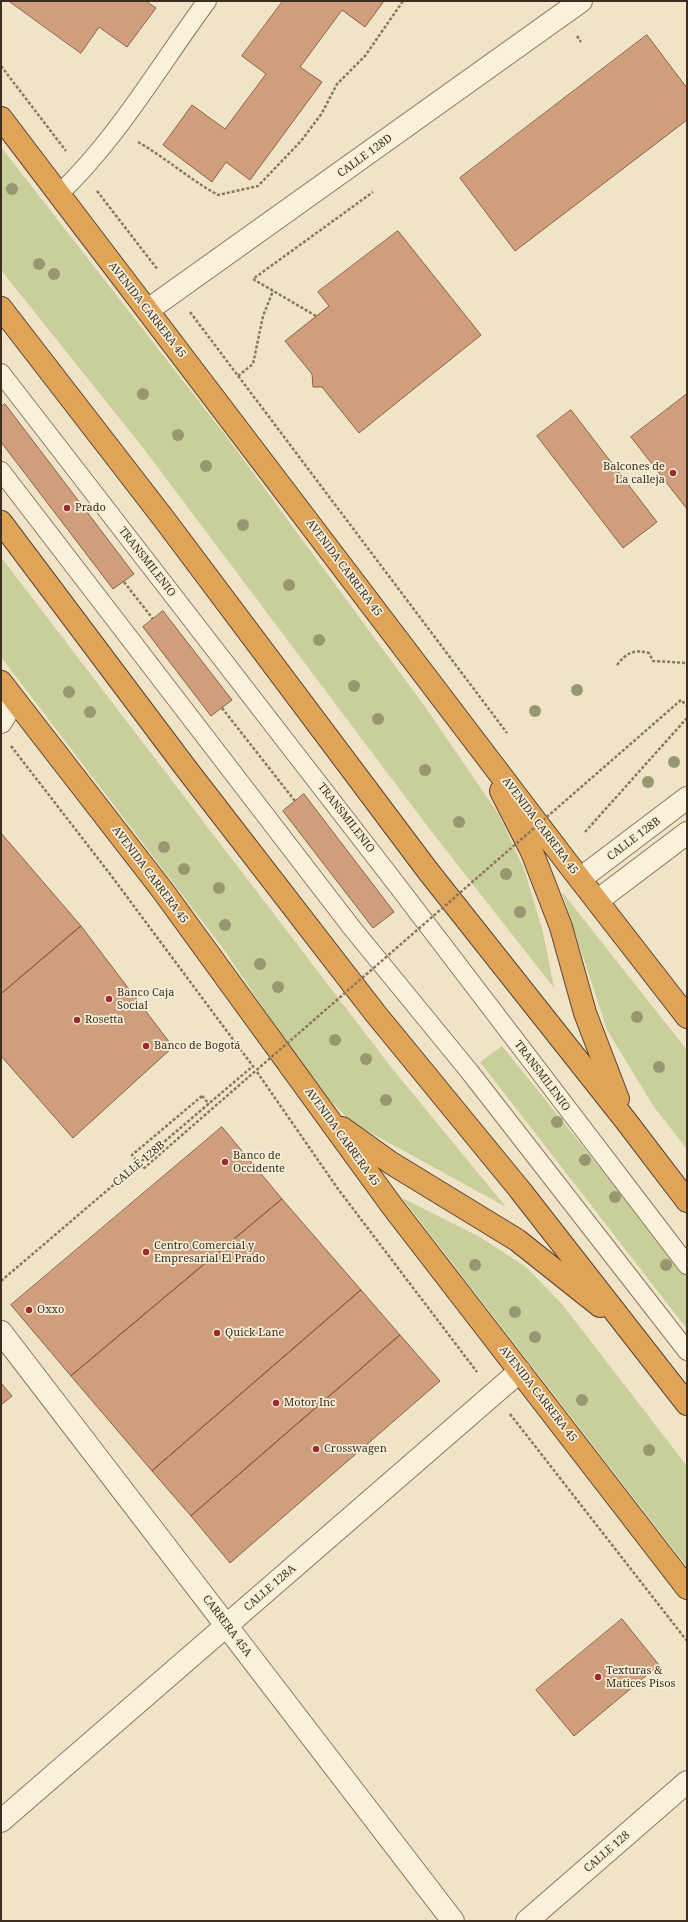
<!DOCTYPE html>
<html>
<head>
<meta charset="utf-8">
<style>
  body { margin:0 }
  #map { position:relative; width:688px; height:1922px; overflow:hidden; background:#f0e4c8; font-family:"Noto Serif",serif }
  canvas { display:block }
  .frame { position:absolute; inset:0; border:2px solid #3d2e20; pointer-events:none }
</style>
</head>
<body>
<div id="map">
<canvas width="688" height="1922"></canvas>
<div class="frame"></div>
</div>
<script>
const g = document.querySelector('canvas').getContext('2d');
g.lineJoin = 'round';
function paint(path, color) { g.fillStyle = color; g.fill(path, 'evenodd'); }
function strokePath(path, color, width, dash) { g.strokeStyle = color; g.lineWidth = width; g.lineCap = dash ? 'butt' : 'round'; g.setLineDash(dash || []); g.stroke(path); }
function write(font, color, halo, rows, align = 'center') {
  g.font = font + ' "Noto Serif",serif'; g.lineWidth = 3.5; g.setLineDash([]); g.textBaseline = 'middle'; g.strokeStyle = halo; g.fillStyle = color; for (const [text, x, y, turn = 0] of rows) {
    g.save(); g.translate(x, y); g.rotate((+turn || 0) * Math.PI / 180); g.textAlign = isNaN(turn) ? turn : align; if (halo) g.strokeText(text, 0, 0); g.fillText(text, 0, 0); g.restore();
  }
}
const green = new Path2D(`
  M1,147L226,436L426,708L499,815L524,869L543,932L554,988L428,827L144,449L1,270Z
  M1,557L391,1067L506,1207L351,1122L316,1086L225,951L1,657Z
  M562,892L687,1050V1149L654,1107L607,1030Z
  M502,1046L687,1276V1329L480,1062Z
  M402,1198L480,1237L526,1267L562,1304L687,1466V1567Z`);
const building = new Path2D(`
  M9,1H146L156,8L127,47L99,27L81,53Z
  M283,1H384L365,27L342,10L300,67L322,82L250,180L226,162L212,182L163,145L192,105L225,129L266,74L242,56Z
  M647,35L687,88V120L515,251L460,178Z
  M398,231L481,335L359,433L322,387H313L312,374L285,341L329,306L318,292Z
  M687,394V509L631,437Z
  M5,404L134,574L113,589L1,442V407Z
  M571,410L657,522L623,548L537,436Z
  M163,611L232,700L211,716L143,627Z
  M304,794L394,912L373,928L283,811Z
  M1,833L81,926L1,994Z
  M81,926L173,1047L73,1138L1,1056V994Z
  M222,1127L282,1199L71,1376L11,1305Z
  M282,1199L361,1290L152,1471L71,1376Z
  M361,1290L400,1335L191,1516L152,1471Z
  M400,1335L440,1381L230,1563L191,1516Z
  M1,1383L12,1396L1,1405Z
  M622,1619L659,1665L574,1736L536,1690Z`);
const path = new Path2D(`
  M577,36L581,42
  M1,66L66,151
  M138,142C166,158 189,179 218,195L258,186L301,141L322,113L337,84L365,56L403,1
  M97,191L158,270
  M190,312L507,733
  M316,316L253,279L373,192
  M238,376L253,364L263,316L273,291
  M124,582L153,619
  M617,665C626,653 634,649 649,653L653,661L687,663
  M222,708L295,801
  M11,746L110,874L255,1069
  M585,832L687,718
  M257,1072L338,1189L477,1372
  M202,1096L209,1104
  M1,1281L253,1066
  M510,1414L687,1641`);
const lane = new Path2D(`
  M59,194C118,138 159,66 207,1
  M1,373L400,889L687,1265
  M1,471L352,928L469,1071L687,1351`);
const street = new Path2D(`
  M148,310L581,1
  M1,722L14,700
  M580,879L687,798
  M597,901L687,833
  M1,1332L453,1921
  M1,1821L520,1371
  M527,1921L687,1782`);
const highway = new Path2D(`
  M1,118L569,865L687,1017
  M1,308L164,519L428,871L626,1121L687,1201
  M1,522L185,767L375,1013L520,1190L687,1404
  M1,682L163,891L392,1206L687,1588
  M501,791L532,852L561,927L585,1013L618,1099
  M342,1128L391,1163L517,1240L600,1306`);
const pathBridge = new Path2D(`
  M202,1096L132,1155L143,1169L681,700L687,706`);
const trees = [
  [12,189],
  [39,264],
  [54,274],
  [143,394],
  [178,435],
  [206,466],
  [243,525],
  [289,585],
  [319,640],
  [354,686],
  [577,690],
  [69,692],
  [535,711],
  [90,712],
  [378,719],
  [674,762],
  [425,770],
  [648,782],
  [459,822],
  [164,847],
  [184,869],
  [506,874],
  [219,888],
  [520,912],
  [225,925],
  [260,964],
  [278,987],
  [637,1017],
  [335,1040],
  [366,1059],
  [659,1067],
  [386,1100],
  [557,1122],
  [585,1160],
  [615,1197],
  [475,1265],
  [666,1265],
  [515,1312],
  [535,1337],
  [582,1400],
  [649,1450]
];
const markers = [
  [673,473,4,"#9e2a2b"],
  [67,508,4,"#9e2a2b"],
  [109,999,4,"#9e2a2b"],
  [77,1020,4,"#9e2a2b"],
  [146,1046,4,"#9e2a2b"],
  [225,1162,4,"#9e2a2b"],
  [146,1252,4,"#9e2a2b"],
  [29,1310,4,"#9e2a2b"],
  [217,1333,4,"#9e2a2b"],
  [276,1403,4,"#9e2a2b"],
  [316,1449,4,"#9e2a2b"],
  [598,1677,4,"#9e2a2b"]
];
const streetNames = [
  ["CALLE 128D",365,156,-36],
  ["AVENIDA CARRERA 45",147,310,52],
  ["TRANSMILENIO",147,562,52],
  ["AVENIDA CARRERA 45",344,568,53],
  ["TRANSMILENIO",346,818,52],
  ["AVENIDA CARRERA 45",540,826,53],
  ["CALLE 128B",634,839,-37],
  ["AVENIDA CARRERA 45",150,875,53],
  ["TRANSMILENIO",542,1076,53],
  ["AVENIDA CARRERA 45",342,1137,54],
  ["CALLE 128B",139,1164,-40],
  ["AVENIDA CARRERA 45",538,1394,52],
  ["CALLE 128A",270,1588,-41],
  ["CARRERA 45A",227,1626,53],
  ["CALLE 128",607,1852,-41]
];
const poiNames = [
  ["Balcones de",665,467,"right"],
  ["La calleja",665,480,"right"],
  ["Prado",75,508],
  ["Banco Caja",117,993],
  ["Social",117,1006],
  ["Rosetta",85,1020],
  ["Banco de Bogotá",154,1046],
  ["Banco de",233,1156],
  ["Occidente",233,1169],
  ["Centro Comercial y",154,1246],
  ["Empresarial El Prado",154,1259],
  ["Oxxo",37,1310],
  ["Quick Lane",225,1333],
  ["Motor Inc",284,1403],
  ["Crosswagen",324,1449],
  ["Texturas &",606,1671],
  ["Matices Pisos",606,1684]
];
paint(green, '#c9cf9b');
paint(building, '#cf9f7d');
strokePath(building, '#8d5f41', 1);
strokePath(lane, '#8d765c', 20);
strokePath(street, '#8d765c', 24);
strokePath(highway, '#5b4430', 24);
strokePath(path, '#8d765c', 2.5, [3, 2]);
strokePath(lane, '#faf1dc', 18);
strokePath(street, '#faf1dc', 22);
strokePath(highway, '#e0a458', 22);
strokePath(pathBridge, '#8d765c', 2.5, [3, 2]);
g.fillStyle = '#96986f';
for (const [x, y] of trees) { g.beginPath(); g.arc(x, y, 6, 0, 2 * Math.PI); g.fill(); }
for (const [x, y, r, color] of markers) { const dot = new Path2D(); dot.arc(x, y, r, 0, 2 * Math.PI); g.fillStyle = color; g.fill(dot); strokePath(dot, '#f7eed8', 1.5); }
write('11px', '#3d2e20', '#f7eed8', streetNames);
write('11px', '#3d2e20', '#f7eed8', poiNames, 'left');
</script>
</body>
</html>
